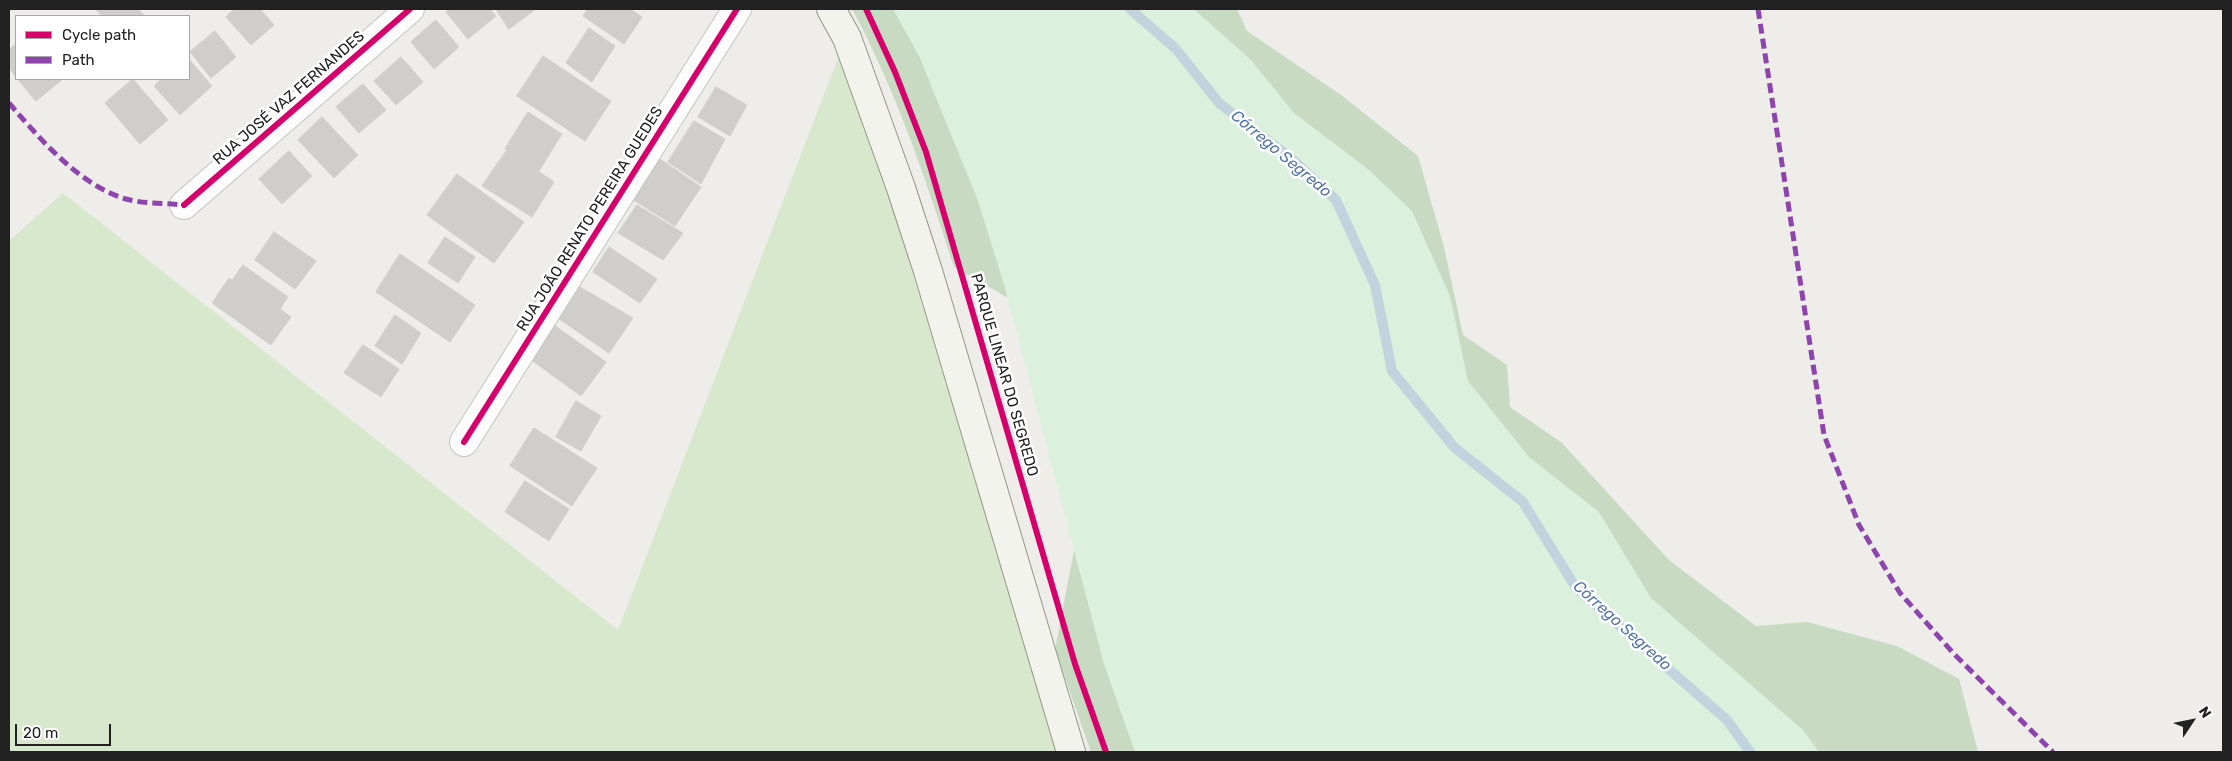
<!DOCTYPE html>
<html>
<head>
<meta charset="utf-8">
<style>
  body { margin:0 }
  #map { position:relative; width:2232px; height:761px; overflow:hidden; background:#eeedea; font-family:Rubik,sans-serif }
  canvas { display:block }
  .frame { position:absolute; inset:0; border:10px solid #212121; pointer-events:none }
  .legend { position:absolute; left:15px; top:15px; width:175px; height:65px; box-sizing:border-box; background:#fff; border:1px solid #a6a6a6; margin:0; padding:6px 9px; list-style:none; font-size:15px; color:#212121 }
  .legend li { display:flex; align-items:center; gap:10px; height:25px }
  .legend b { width:25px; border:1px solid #a6a6a6 }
  .north { position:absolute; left:2167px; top:696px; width:50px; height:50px; -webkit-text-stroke:4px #fff; paint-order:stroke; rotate:56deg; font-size:14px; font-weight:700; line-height:20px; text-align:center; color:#212121 }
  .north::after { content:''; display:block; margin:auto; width:18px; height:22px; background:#212121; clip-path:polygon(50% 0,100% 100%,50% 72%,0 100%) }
  .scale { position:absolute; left:15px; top:724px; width:96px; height:22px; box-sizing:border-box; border:2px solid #212121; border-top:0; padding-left:6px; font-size:15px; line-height:18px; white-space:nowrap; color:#212121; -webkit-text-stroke:4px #fff; paint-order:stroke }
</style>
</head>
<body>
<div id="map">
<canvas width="2232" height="761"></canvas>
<div class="frame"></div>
<ul class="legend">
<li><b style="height:6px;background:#d6006c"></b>Cycle path</li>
<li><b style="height:6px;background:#8e44ad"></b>Path</li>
</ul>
<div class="north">N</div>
<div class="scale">20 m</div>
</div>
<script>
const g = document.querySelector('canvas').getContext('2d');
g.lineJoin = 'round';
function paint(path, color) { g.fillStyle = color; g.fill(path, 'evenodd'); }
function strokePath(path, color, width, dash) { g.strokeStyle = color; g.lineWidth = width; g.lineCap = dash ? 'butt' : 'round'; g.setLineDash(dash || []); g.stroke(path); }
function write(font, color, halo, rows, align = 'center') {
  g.font = font + ' Rubik,sans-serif'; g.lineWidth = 5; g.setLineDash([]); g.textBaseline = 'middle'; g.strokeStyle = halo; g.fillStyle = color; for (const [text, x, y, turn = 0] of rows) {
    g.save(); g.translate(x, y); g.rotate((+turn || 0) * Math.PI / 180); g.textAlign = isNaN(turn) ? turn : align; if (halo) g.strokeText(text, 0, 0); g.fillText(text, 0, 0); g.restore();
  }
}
const grass = new Path2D(`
  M843,45L1058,752H9V241L63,193L618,630Z`);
const forest = new Path2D(`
  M852,9H1237L1247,31L1341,95L1418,156L1444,247L1463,335L1507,365L1510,407L1562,443L1669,560L1756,626L1807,622L1897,646L1959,679L1978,752H1091L1055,650L1076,540L1043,318L954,267C926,180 896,90 852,9Z`);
const park = new Path2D(`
  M893,9H1194L1251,60L1294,113L1368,169L1412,211L1450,296L1468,381L1529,457L1599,512L1651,598L1803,730L1819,752H1135L1104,664L1003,281L977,198L919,56Z`);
const stream = new Path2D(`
  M1130,9L1176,49L1219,103L1292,159L1336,200L1375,285L1392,371L1454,447L1523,502L1576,588L1727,720L1750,752`);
const building = new Path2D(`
  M96,9H138L144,15L102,16Z
  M235,9H260L274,25L251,45L226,17Z
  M451,9H490L496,16L468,39L446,12Z
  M496,9H536L509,29Z
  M588,9H630L642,17L624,44L583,16Z
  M436,20L459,47L434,69L411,42Z
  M589,28L615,46L592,82L566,63Z
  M215,31L236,57L211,78L190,52Z
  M16,44V77L9,68V50Z
  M543,56L611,101L585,141L517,96Z
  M401,57L423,82L396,105L374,81Z
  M189,59L212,86L180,115L154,86L161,79H189Z
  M18,79H63L36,101Z
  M133,79L168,120L140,144L105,103Z
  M363,84L386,110L359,133L336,107Z
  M716,87L747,105L730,136L698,117Z
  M528,112L562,134L539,171L505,149Z
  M322,117L358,155L334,178L298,140Z
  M694,121L725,139L701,184L668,162Z
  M507,150L554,182L532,217L482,186Z
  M289,151L312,176L282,204L259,179Z
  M650,152L701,187L675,226L624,194Z
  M457,174L524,222L494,263L427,215Z
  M637,205L683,233L663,260L618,233Z
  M274,232L316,261L295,289L255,260Z
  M445,237L475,257L458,283L428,263Z
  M609,247L657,279L640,303L593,272Z
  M400,254L475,305L450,342L376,292Z
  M243,265L288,297L280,309L291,317L271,345L212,303L229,278L232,280Z
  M580,287L633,318L609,353L559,319Z
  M395,315L421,333L402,364L375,346Z
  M554,325L606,362L581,396L530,359Z
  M363,345L399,369L381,397L344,373Z
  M576,401L601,416L581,451L556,437Z
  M534,428L597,468L572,506L510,466Z
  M525,481L569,509L549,541L505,512Z`);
const street = new Path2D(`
  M184,205L410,9
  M464,442L737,9`);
const secondary = new Path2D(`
  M831,9L847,38L901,188L928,271L1071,752`);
const quiet = new Path2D(`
  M1758,9L1824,435L1859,525L1900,593L1955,655L2053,752
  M9,103C40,139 79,185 126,199C144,204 165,203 184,205`);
const cycleway = new Path2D(`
  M866,9L895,72L926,152L1075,664L1106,752
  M184,205L410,9
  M464,442L737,9`);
const streetNames = [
  ["RUA JOSÉ VAZ FERNANDES",289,98,-41],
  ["RUA JOÃO RENATO PEREIRA GUEDES",590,219,-58],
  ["PARQUE LINEAR DO SEGREDO",1004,375,74]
];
const waterNames = [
  ["Córrego Segredo",1281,154,40],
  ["Córrego Segredo",1622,626,42]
];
paint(grass, '#d8e8cc');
paint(forest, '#c8dac2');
paint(park, '#dbf1dd');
strokePath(stream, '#c1d4de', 10);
paint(building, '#cfcecb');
strokePath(building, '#d1cfcc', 1);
strokePath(street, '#c4c4c2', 30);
strokePath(secondary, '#939783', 30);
strokePath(street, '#fcfcfc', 28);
strokePath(secondary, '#f2f3ed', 28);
strokePath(quiet, '#8e44ad', 5, [10, 5]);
strokePath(cycleway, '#d6006c', 6);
write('15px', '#212121', '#fff', streetNames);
write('italic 16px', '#5676a7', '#fff', waterNames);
</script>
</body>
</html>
